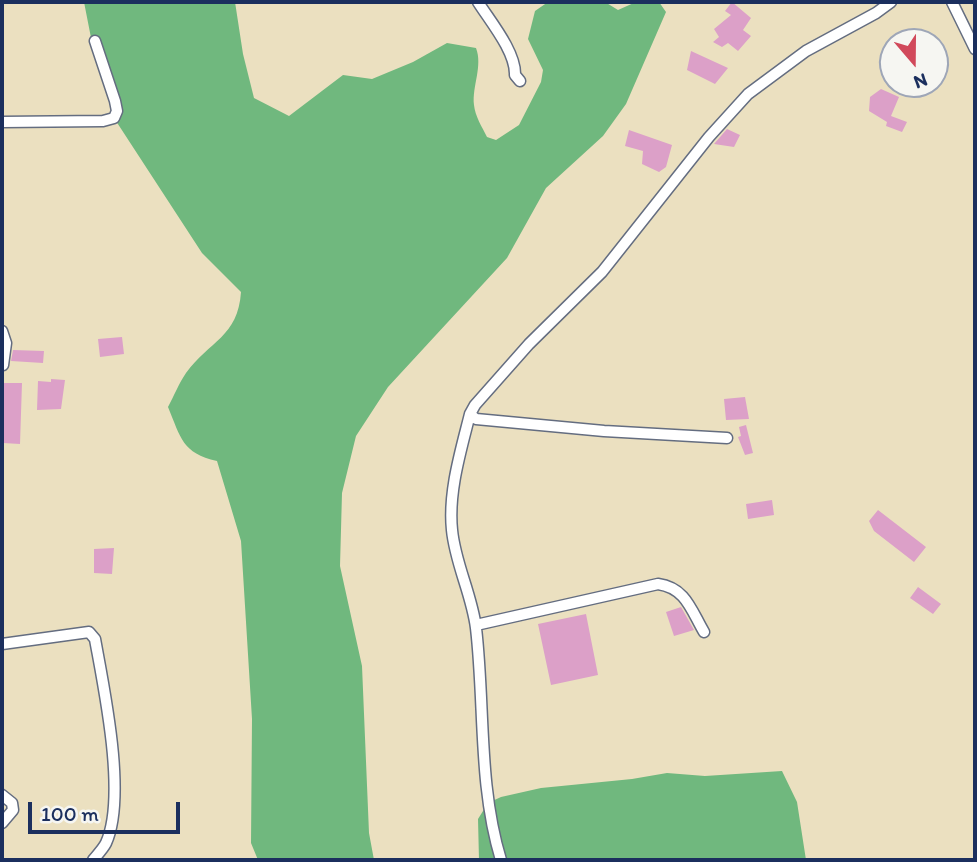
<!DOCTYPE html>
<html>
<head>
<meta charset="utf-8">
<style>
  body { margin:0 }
  #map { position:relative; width:977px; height:862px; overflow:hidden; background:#ebe0c0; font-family:Itim,sans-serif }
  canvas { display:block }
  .frame { position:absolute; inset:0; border:4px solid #1b2f5e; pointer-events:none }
  .north { position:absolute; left:879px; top:28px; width:70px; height:70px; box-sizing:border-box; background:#f6f6f2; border:2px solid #9ea6b7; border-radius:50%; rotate:160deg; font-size:19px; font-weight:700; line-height:28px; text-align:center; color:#1b2f5e }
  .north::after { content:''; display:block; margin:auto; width:24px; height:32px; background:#d1495b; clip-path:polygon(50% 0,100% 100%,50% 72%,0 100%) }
  .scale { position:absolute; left:28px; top:802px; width:152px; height:32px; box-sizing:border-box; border:4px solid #1b2f5e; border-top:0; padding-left:9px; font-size:21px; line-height:24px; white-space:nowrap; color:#1b2f5e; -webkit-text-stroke:5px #f6f6f2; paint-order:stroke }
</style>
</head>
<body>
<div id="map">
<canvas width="977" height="862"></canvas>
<div class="frame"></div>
<div class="north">N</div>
<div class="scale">100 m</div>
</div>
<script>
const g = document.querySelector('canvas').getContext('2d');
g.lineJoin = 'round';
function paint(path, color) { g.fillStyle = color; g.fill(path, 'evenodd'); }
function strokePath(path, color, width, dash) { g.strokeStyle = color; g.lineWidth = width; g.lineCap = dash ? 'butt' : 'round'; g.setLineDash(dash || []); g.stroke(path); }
const forest = new Path2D(`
  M84,2H235L243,54L254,98L289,116L343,75L372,79L413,62L447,43L476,48C483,66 472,86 474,105C475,116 482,127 487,137L496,140L519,125L541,82L543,70L528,39L535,11L548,2H605L618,10L636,2H659L666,12L626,104L603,136L546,188L507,258L388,387L356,436L342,493L340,566L362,666L369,833L374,860H258L251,843L252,719L241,541L217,461C182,453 181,438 168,407C174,396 179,383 186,373C209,341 238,337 241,292L202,253L114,118L117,111L93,48Z
  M782,771L797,802L806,860H479L478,819L488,803L501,797L541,788L632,779L667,773L705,776Z`);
const building = new Path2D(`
  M732,2L751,18L743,30L751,36L738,51L728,43L722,47L713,42L719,37L714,29L731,15L725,11Z
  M691,51L728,68L715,84L687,70Z
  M881,89L899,97L891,116L907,122L902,132L886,126L887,122L869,111L870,97Z
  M727,129L740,135L734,147L714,144Z
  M629,130L672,145L666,167L659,172L642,164L643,151L625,146Z
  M122,337L124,354L100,357L98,339Z
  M13,350L44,351L43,363L11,361Z
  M51,379L65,380L61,409L37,410L38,381L51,382Z
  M2,383H22L20,444L3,443L4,401H2Z
  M745,397L749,419L726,420L724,399Z
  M746,425L753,453L745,455L738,437L741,436L739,427Z
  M772,500L774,515L748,519L746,504Z
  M878,510L926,547L914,562L874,531L869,521Z
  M114,548L112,574L94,573V549Z
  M918,587L941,604L933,614L910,598Z
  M681,607L694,630L674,636L666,612Z
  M586,614L598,675L551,685L538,624Z`);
const minor = new Path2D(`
  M478,2C490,21 516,52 515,75L520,81
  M952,2L975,49
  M2,122L103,121L114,118L117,111L115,101L95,41
  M2,331L6,343L3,365
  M470,414L476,419L604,431L727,438
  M476,625L658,584C686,588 691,610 704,632
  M2,644L89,632L95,639C104,689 127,796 106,843C103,849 97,855 93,860
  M2,795L12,803L13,810L2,823
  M501,860C478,785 485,705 476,628C472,595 455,563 452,530C448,492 461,450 470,414L475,405L529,344L602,272L709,137L748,94L806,51L876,13L891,2`);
paint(forest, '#70b87e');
paint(building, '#dca0c8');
strokePath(minor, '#646d80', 13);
strokePath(minor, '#fff', 10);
</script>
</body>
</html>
